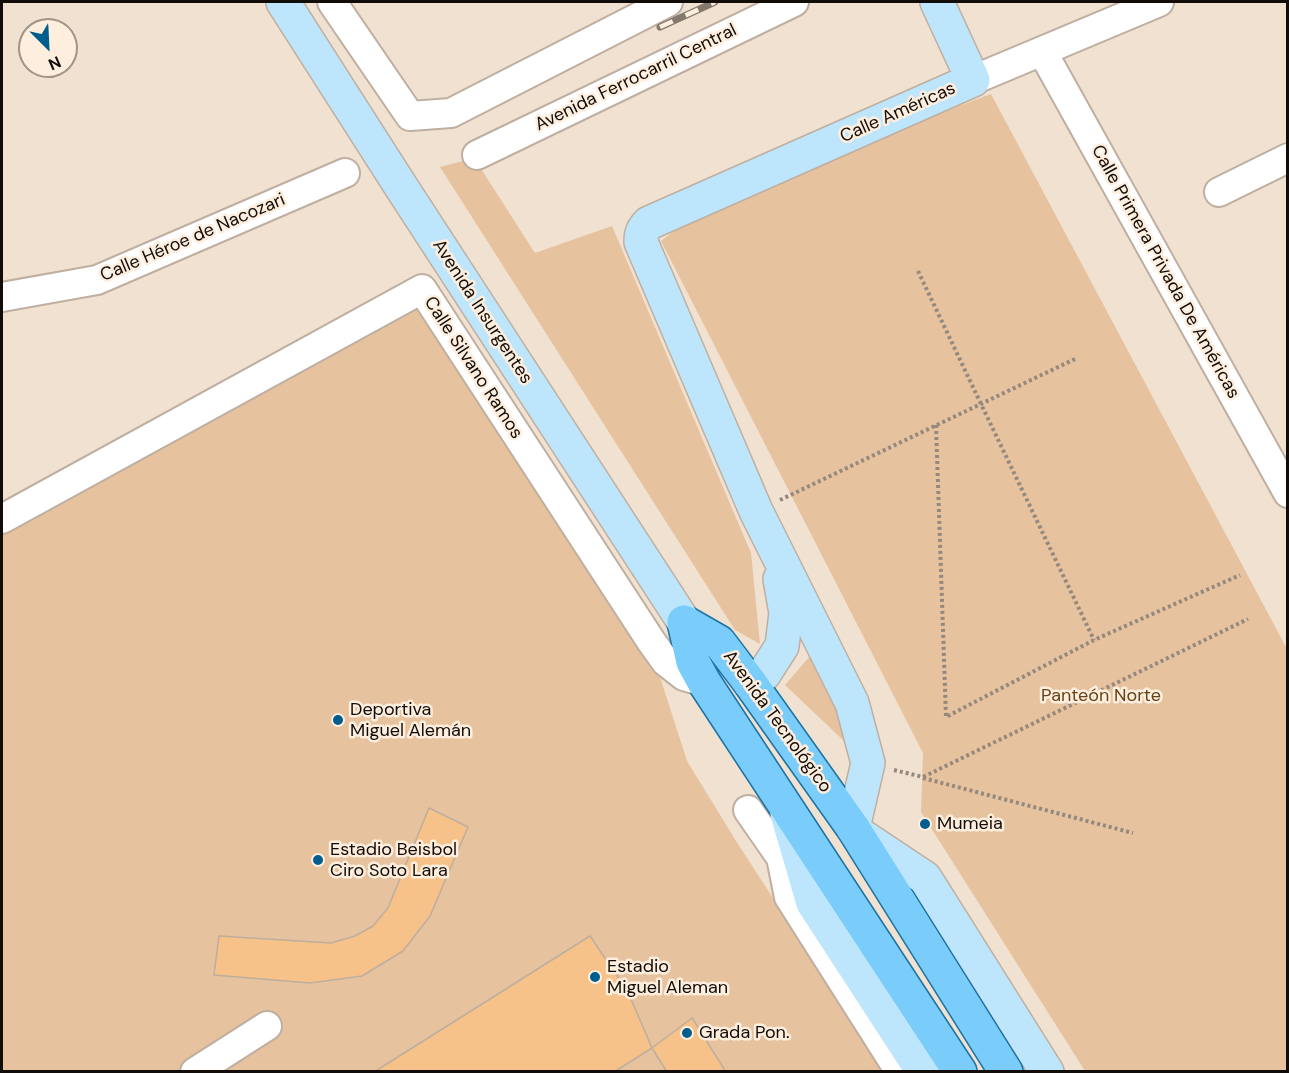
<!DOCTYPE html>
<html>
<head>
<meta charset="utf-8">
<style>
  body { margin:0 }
  #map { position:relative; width:1289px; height:1073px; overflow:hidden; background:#f1e1d1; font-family:"DM Sans",sans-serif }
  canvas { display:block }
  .frame { position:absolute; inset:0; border:3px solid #110c07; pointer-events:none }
  .north { position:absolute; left:18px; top:18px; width:60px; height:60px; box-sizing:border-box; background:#feeede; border:2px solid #9f9488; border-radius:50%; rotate:156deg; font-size:16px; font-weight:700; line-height:24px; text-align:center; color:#110c07 }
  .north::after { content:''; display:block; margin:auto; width:21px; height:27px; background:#005e8e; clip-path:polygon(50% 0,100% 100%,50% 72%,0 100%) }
</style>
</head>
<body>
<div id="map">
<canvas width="1289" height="1073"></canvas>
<div class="frame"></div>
<div class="north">N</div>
</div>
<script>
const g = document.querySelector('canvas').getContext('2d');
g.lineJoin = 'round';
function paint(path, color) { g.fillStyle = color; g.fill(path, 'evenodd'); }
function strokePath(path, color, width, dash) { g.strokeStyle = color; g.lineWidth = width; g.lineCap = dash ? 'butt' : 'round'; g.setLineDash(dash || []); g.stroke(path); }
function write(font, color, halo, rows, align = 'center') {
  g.font = font + ' "DM Sans",sans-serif'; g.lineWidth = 5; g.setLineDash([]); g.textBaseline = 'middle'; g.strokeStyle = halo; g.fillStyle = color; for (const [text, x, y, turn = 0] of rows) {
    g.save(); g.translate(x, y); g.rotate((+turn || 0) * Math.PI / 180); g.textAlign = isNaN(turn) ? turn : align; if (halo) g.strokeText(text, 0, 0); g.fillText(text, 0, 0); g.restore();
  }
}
const green = new Path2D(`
  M991,94L1287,649V1071H1085L921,812L923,753L661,241L719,196Z
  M474,158L535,253L612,226L751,553L760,644L735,630L440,167Z
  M414,304L661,680L687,761L736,841L885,1071L2,1072V532Z
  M817,648L863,759L785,685Z`);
const building = new Path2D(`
  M429,808L468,827L430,916L403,951L362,976L310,983L214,975L219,936L331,943L355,936L373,926L388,908Z
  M590,936L628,992L652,1048L614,1072H374Z
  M692,1018L726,1072H667L652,1048Z`);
const path = new Path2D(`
  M918,271L981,404L1094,640
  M936,425L946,717L1094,640L1240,575
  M780,500L1077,358
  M894,770L923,777L1248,619
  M923,778L1133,833`);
const street = new Path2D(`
  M332,2L410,116L451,113L668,2
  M1042,51L1288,493
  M973,80L1159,2
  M477,155L794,2
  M1219,192L1288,158
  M2,297L97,280L345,173
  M2,519L422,289L651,641L666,662L684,676L704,682
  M748,810L791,872
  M781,857L789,897L900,1072
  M195,1072L267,1026`);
const secondary = new Path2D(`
  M283,2L400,185L684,622
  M750,683L764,674L782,646L786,613L780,579
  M787,814L813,903L923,1072
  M853,828L868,763L852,703L756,511L641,242C641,233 643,229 649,223L973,80L937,2
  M856,832L925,878L1047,1072`);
const primary = new Path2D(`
  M684,622L719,642L750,683L853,828L1006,1072
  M684,622L693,662L704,682L960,1072`);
const rail = new Path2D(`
  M660,27L715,2`);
const markers = [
  [338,720,6,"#005e8e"],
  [925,824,6,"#005e8e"],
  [318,860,6,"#005e8e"],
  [595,977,6,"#005e8e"],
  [687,1033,6,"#005e8e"]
];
const streetNames = [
  ["Avenida Ferrocarril Central",636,78,-26],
  ["Calle Américas",898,113,-24],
  ["Calle Héroe de Nacozari",193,238,-23],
  ["Calle Primera Privada De Américas",1165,272,61],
  ["Avenida Insurgentes",482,312,57],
  ["Calle Silvano Ramos",473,368,57],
  ["Avenida Tecnológico",777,722,54]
];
const parkNames = [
  ["Panteón Norte",1101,696]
];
const poiNames = [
  ["Deportiva",350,710],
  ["Miguel Alemán",350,731],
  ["Mumeia",937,824],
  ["Estadio Beisbol",330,850],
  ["Ciro Soto Lara",330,871],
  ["Estadio",607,967],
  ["Miguel Aleman",607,988],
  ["Grada Pon.",699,1033]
];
paint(green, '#e6c29e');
paint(building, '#f7c289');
strokePath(building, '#bdae9e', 1.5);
strokePath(street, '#bfafa0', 32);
strokePath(secondary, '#bfafa0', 36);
strokePath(primary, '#1c73a3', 36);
strokePath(path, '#95897e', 4, [3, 3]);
strokePath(street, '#fff', 28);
strokePath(secondary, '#bde6fd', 33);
strokePath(primary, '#7accfa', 33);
strokePath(rail, '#84796e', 7);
strokePath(rail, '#feeede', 4.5, [14]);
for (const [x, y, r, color] of markers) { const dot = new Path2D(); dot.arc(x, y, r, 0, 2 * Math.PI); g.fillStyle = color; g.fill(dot); strokePath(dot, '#feeede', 2); }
write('18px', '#110c07', '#feeede', streetNames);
write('18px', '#654217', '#feeede', parkNames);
write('18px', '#110c07', '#feeede', poiNames, 'left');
</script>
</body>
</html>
